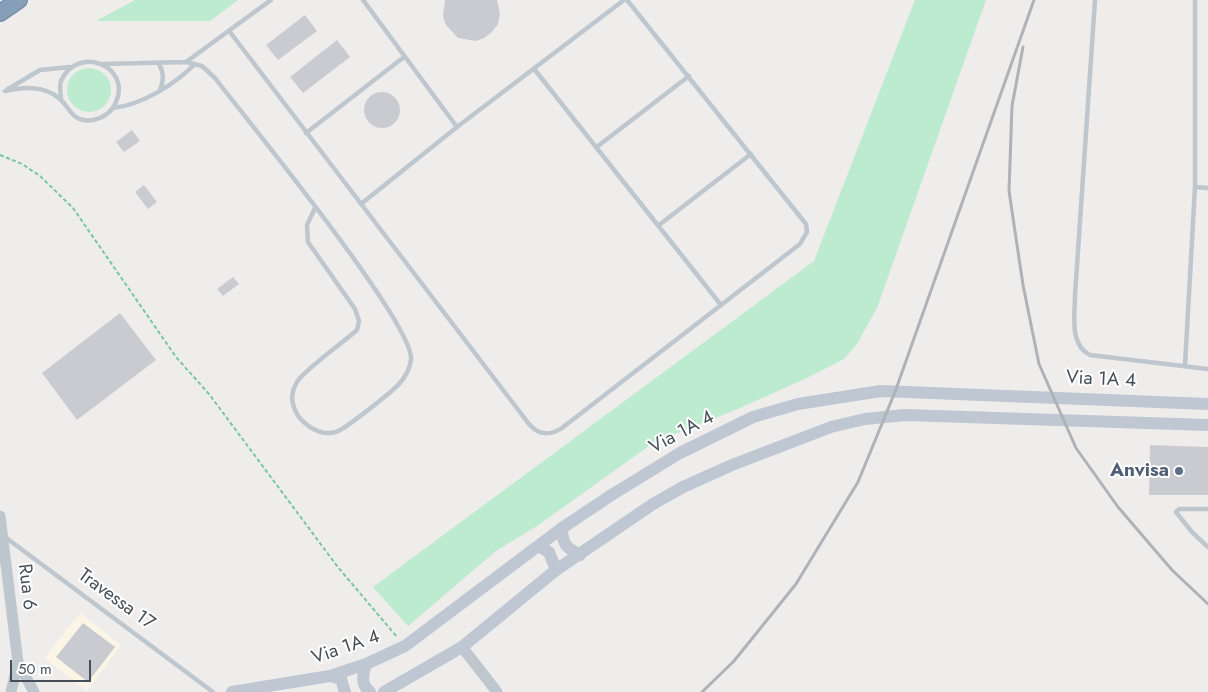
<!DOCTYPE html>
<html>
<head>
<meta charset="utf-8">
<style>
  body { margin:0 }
  #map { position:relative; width:1208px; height:692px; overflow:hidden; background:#efecec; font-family:Jost,sans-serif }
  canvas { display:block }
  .scale { position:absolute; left:10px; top:660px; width:81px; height:22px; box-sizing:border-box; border:2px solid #464f58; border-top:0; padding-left:6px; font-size:15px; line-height:18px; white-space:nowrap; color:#464f58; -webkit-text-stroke:4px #fff; paint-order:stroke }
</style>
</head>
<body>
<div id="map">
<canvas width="1208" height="692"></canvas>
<div class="scale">50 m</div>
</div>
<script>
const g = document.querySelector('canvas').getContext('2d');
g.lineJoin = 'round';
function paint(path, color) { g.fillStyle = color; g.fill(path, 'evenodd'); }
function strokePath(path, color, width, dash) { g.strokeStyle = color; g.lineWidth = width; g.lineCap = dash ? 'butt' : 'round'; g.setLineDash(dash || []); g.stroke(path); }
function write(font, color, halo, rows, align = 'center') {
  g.font = font + ' Jost,sans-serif'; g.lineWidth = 4; g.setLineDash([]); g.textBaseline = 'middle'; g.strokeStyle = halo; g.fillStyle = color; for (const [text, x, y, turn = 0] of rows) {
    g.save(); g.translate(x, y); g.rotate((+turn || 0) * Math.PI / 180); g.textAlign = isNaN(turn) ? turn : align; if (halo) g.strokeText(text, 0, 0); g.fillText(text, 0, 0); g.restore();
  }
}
const commercial = new Path2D(`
  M80,613L121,645L87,691L44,658Z`);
const green = new Path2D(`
  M135,0H238L210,21H96Z
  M915,0H986L877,308L857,344L844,359L807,378L740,408L653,443L537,526L496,551L408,626L373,587L814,261Z
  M67 90a22 22 0 1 1 44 0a22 22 0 1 1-44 0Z`);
const building = new Path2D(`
  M445,0H497L500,14L498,24L492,32L484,38L476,41L458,38L446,25L443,16Z
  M305,15L317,31L278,60L266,45Z
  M337,40L350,57L303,93L290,77Z
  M364 110a18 18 0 1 1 36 0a18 18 0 1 1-36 0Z
  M132,130L140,141L124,152L116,142Z
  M144,185L157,202L148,209L135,192Z
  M233,277L239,284L223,296L217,289Z
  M120,313L156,360L77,420L42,373Z
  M1150,445L1208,447V495H1149Z
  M83,623L115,647L88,682L56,657Z`);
const path = new Path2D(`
  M0,155L22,164L40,176L73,208L176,357L209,394L337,566L397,637`);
const service = new Path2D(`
  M363,0L457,127
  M1095,0L1075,295C1075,315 1069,345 1090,355L1208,369
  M230,32L529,424C538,435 550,436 562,428L800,244L807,232L806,224L627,0
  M186,62L271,0
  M103,64L186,62L202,66L215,78C246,119 415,324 411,360C410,369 405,377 399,384C393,391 344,430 336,432C318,437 297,422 293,404C291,397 293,389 297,382C303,371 345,341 357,330L359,321L355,309L308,242L307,225L315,208
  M159,64C164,73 164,80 160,90
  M535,70L721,305
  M8,89L40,70L70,67
  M5,91C24,87 44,85 60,99C71,109 72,123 93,120C103,118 112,112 116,102C132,66 77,44 61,81C59,86 61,94 61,100
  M113,108C142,105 175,84 195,64
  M306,133L404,57
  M598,146L689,76
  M1195,187L1208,188
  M361,204L457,127L624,0
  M659,225L751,154
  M1185,365L1195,187V0
  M1208,509H1179L1176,512L1192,532L1208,547
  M5,537L213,692`);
const tertiary = new Path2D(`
  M0,516L18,662L11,692
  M462,647L497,692
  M18,663L34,692`);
const secondary = new Path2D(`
  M562,528C562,543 566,548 580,555
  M538,546L549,552L556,570
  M366,664C363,675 360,684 370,692
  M330,676L341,679L345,692
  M232,692L330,676L366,664L405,646L562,528L613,494L680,453L753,417L798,404L881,391L1208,404
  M384,692L462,647L556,570L653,504L683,487L732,465L831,427L865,419L905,415L1208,425`);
const motorway = new Path2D(`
  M0,13L19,0`);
const rail = new Path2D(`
  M1023,47L1012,106L1009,191L1023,285L1039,364L1076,448L1118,507L1172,570L1208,604
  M702,692L734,661L796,584L858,482L895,392L1034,0`);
const markers = [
  [1179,471,5,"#5c6f8a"]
];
const streetNames = [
  ["Via 1A 4",1101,380,3],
  ["Via 1A 4",682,433,-28],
  ["Rua 6",26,587,83],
  ["Travessa 17",116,600,36],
  ["Via 1A 4",346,648,-19]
];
const serviceNames = [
  ["Anvisa",1169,471]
];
paint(commercial, '#faf5e5');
paint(green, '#bcebd0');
paint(building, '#cacbd1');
strokePath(motorway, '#7289a4', 18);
strokePath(path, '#77c7a1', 2, [4, 2.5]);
strokePath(service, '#bec6ce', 4.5);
strokePath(tertiary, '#bec6ce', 11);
strokePath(secondary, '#bec7d2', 12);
strokePath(motorway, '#879eb9', 16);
strokePath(rail, '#afb2b6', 3);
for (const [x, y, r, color] of markers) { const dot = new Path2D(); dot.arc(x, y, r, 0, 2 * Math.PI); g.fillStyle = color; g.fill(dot); strokePath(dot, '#fff', 2); }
write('19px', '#464f58', '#fff', streetNames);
write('bold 19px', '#4e5e75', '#fff', serviceNames, 'right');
</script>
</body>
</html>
